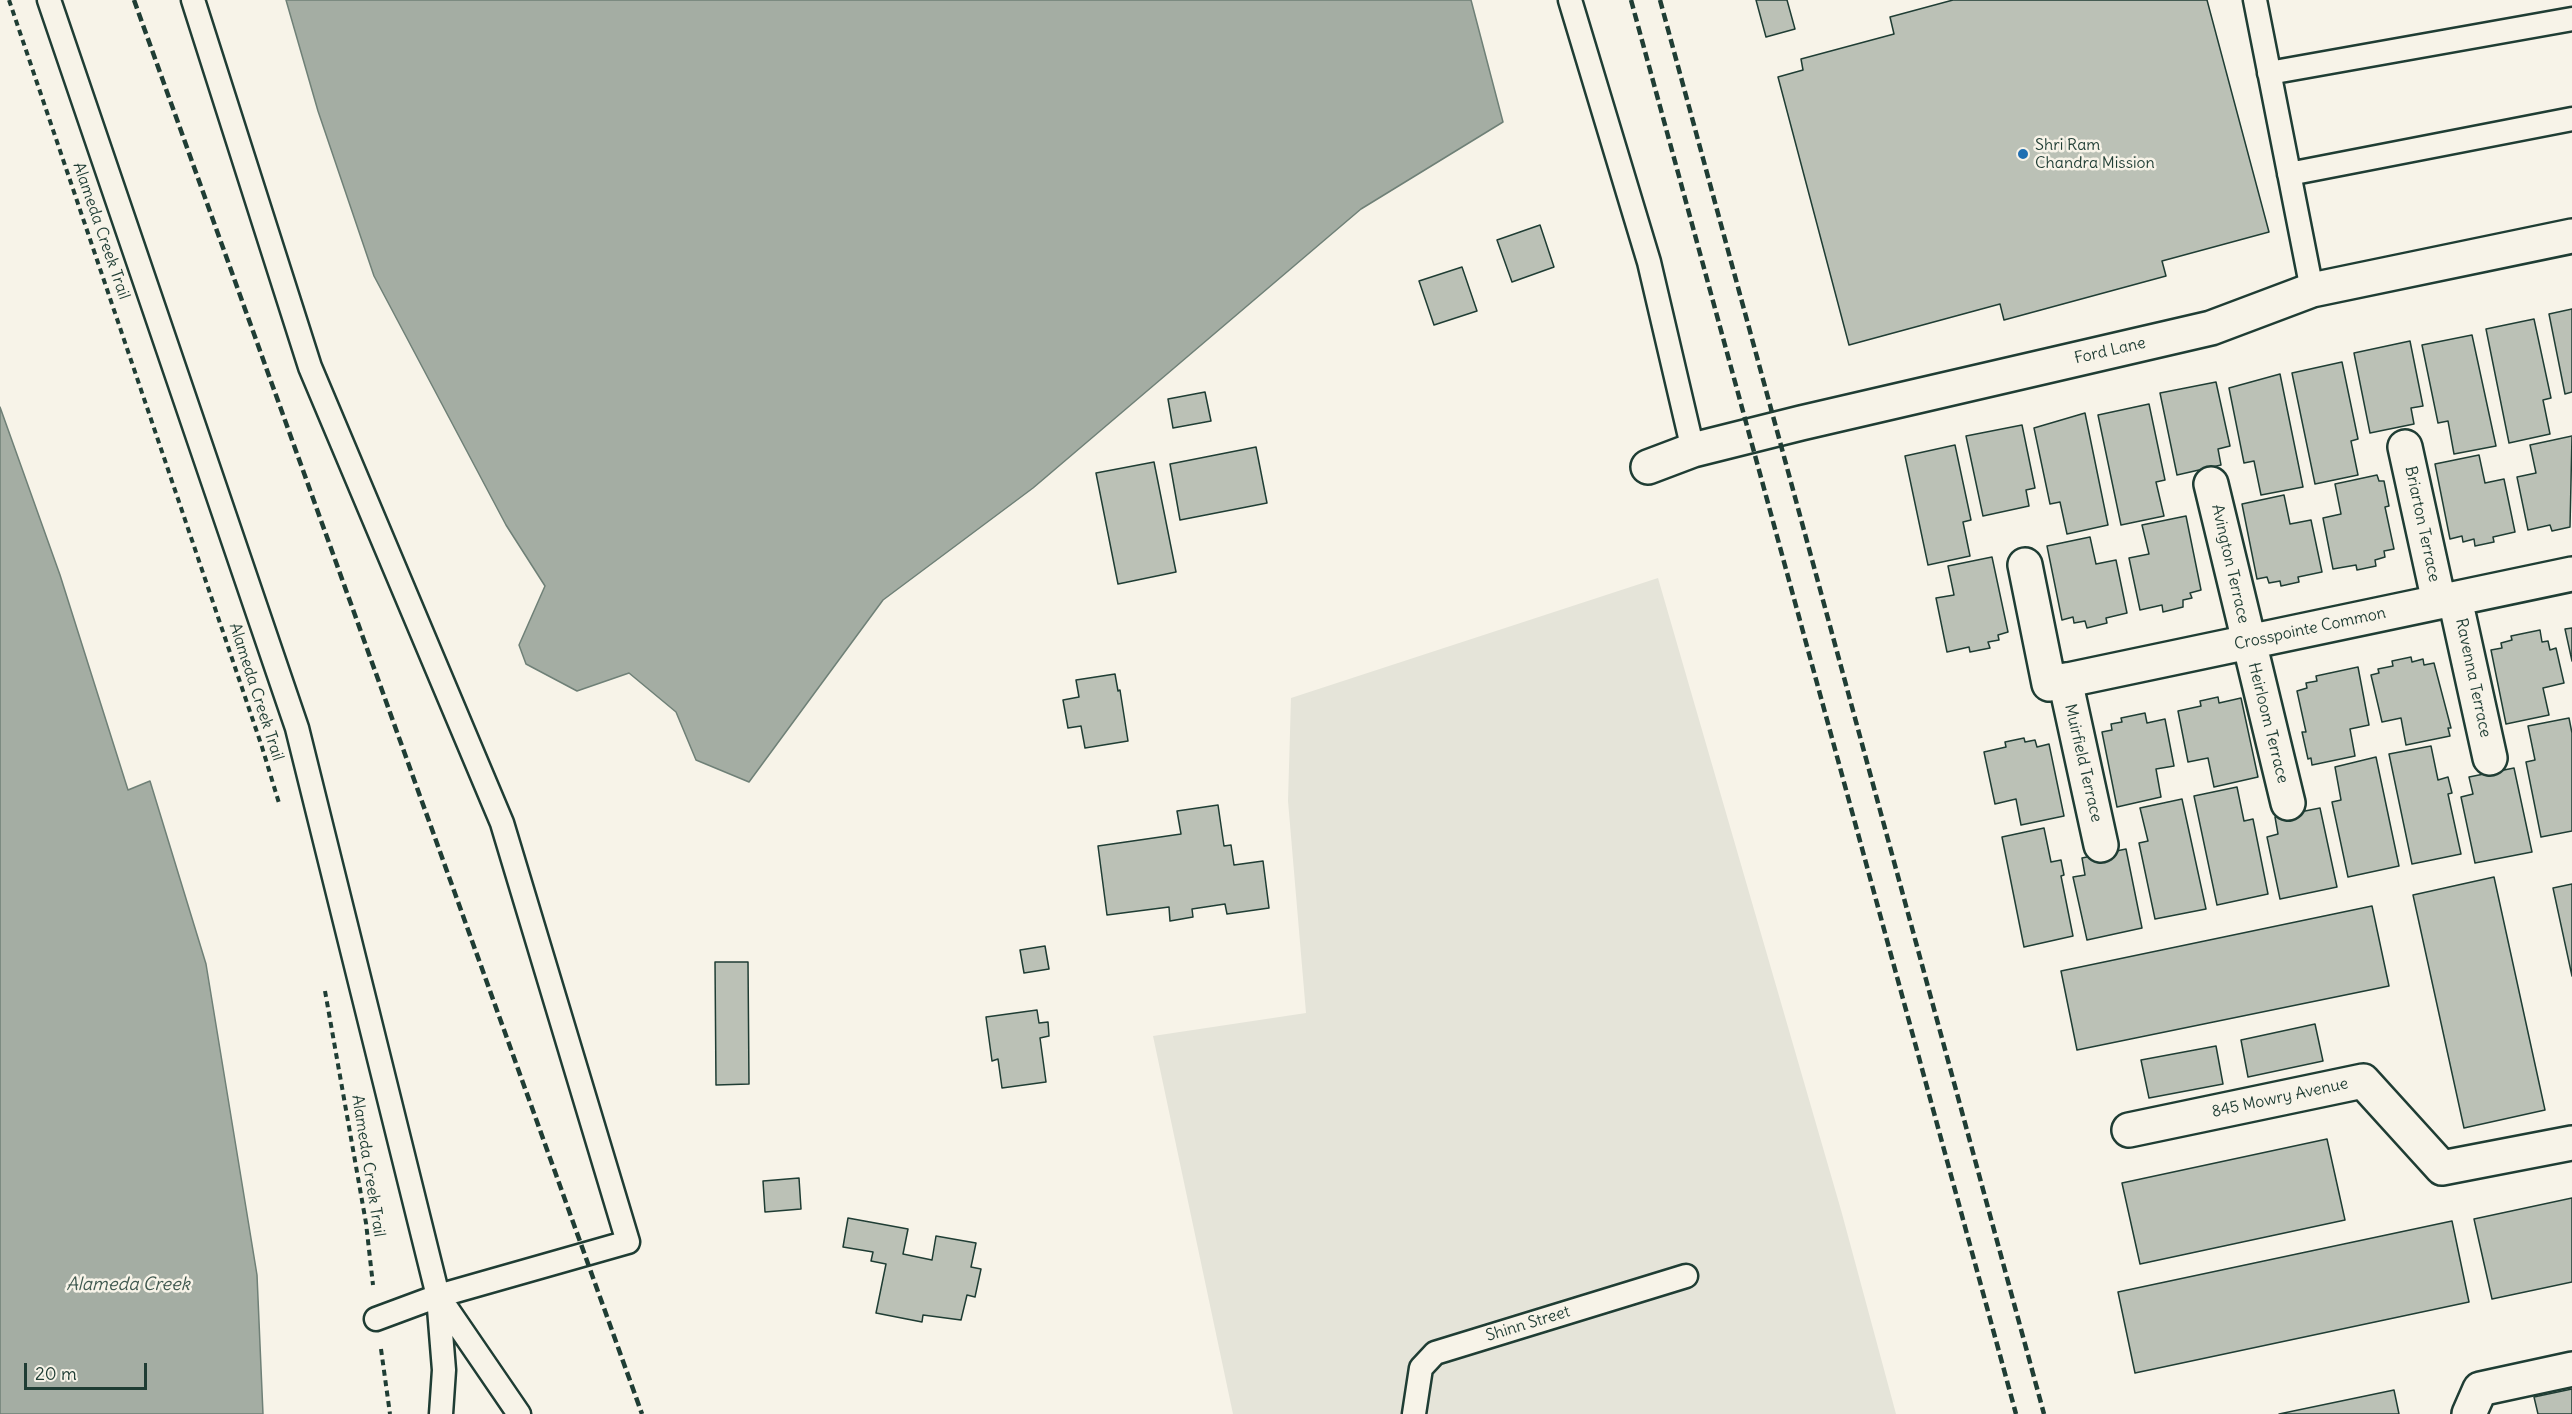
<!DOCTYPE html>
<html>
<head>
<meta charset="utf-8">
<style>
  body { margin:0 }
  #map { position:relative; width:2572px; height:1414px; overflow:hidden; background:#f7f3e8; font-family:Delius,sans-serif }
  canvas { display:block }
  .scale { position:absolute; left:24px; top:1363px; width:123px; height:27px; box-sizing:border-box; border:3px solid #1f3d34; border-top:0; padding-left:8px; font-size:18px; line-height:21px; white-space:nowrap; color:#1f3d34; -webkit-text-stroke:4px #f7f3e8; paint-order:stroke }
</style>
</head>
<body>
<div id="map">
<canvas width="2572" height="1414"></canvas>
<div class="scale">20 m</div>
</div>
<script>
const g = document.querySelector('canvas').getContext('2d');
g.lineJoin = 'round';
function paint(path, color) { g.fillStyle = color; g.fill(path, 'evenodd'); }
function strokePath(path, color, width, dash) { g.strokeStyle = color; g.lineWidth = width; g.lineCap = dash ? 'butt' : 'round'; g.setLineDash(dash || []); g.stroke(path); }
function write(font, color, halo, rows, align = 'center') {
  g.font = font + ' Delius,sans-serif'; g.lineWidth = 5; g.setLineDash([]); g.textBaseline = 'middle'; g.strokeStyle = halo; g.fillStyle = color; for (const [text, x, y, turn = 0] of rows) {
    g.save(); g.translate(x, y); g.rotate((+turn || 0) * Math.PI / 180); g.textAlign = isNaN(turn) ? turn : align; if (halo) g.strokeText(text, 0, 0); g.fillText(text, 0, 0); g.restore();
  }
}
const built = new Path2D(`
  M1658,578L1841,1210L1896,1414H1233L1153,1036L1306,1013L1288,801L1291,698Z`);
const water = new Path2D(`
  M286,0H1471L1503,122L1361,209L1033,488L883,600L749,782L696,760L676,712L629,673L577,691L526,664L519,645L545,586L506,525L374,276L318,111Z
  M0,407L60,575L128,790L150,781L206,964L257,1275L263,1414H0Z`);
const building = new Path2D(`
  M1756,0H1787L1795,29L1766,37Z
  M1953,0H2207L2269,232L2162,261L2166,276L2004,320L2000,304L1849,345L1778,77L1803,70L1801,59L1894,34L1890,17Z
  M1540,225L1554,267L1512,282L1497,240Z
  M1462,267L1477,311L1434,325L1419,281Z
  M2572,309V392L2565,394L2549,314Z
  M2534,319L2551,398L2543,400L2550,434L2509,443L2486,329Z
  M2472,335L2496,446L2454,454L2448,421L2438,423L2422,345Z
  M2410,341L2423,406L2411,408L2414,424L2370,433L2354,353Z
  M2342,362L2358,439L2351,441L2358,475L2315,484L2292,373Z
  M2280,374L2303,487L2261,495L2254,461L2244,463L2229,388Z
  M2216,382L2230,446L2218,449L2221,465L2177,475L2160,393Z
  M1205,392L1211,421L1173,428L1168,399Z
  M2149,404L2165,480L2156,482L2164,516L2121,525L2098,415Z
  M2085,413L2108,525L2067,534L2060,502L2050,504L2034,428Z
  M2022,425L2035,488L2026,490L2029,506L1983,516L1966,436Z
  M2572,436L2570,527L2552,531L2550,525L2528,530L2517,477L2536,473L2530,445Z
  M1955,445L1971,520L1963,522L1970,556L1928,565L1905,456Z
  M1256,447L1267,503L1180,520L1170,464Z
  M2479,455L2485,483L2504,479L2515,532L2493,537L2494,542L2475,546L2474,539L2463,542L2462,536L2450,539L2435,464Z
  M1154,462L1176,572L1118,584L1096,473Z
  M2377,475L2379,481H2384L2389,506L2385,507L2394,549L2384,551L2385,557L2375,560L2376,566L2357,570L2356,565L2333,569L2323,518L2341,514L2335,484Z
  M2284,495L2290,524L2311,520L2322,572L2298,577L2299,582L2281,586L2280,581L2269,583L2267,577L2257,579L2242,504Z
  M2186,516L2201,590L2190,593L2192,598L2183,600V607L2163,612L2162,605L2140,610L2129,558L2149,554L2142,525Z
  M2090,537L2096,564L2116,560L2127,613L2106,618L2107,623L2087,628L2085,621L2074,623L2073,617L2062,620L2047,546Z
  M1992,557L2008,632L1998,635L1999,640L1988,642L1990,648L1970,652L1969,647L1947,652L1936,598L1954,595L1948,566Z
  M2572,628V661L2565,629Z
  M2540,630L2542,642L2548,641L2550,650L2556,648L2564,683L2543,688L2549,715L2506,724L2491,650L2502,648L2501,643L2512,640L2511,636Z
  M2411,657L2412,662L2423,659L2424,665L2434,663L2451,728H2448L2450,736L2406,745L2401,718L2382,722L2371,675L2379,673L2378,669L2393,666L2392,661Z
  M2358,667L2369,725L2350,729L2355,756L2312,765L2311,758L2308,759L2302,732H2306L2297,691L2307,688L2306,683L2317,681L2316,676Z
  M1115,674L1118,691L1120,690L1128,741L1085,748L1081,726L1068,728L1063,700L1079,697L1076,680Z
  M2218,697L2219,703L2241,698L2258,777L2214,787L2208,758L2188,762L2178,711L2201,706L2200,701Z
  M2145,713L2147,723L2165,719L2174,766L2156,769L2161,797L2117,807L2102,732L2112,730L2111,724L2122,722L2121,718Z
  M2569,718L2572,733V831L2541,837L2526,762L2535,760L2528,726Z
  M2024,738L2025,742L2035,740L2037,747L2049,744L2064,816L2021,825L2016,799L1995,804L1984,752L2006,747L2005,742Z
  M2431,746L2438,780L2448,777L2452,793L2448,794L2461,854L2412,864L2389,754Z
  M2376,757L2399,866L2348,877L2332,802L2341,800L2335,767Z
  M2514,768L2532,852L2475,863L2461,797L2473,794L2469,777Z
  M2237,787L2244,821L2253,819L2268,894L2217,905L2194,796Z
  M2182,799L2206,909L2155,919L2139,843L2148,841L2140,808Z
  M1218,805L1224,846L1231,845L1234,865L1263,861L1269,908L1227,914L1225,904L1192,909L1193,917L1170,921L1169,907L1107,915L1098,846L1181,834L1177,811Z
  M2320,808L2337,887L2280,899L2267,837L2278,834L2275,817Z
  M2044,828L2051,862L2061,860L2064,875L2061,876L2073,936L2024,947L2002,837Z
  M2126,849L2142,928L2087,940L2073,877L2085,875L2082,858Z
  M2494,877L2545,1110L2464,1128L2413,895Z
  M2572,884V976L2553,888Z
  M2372,906L2389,986L2077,1050L2061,971Z
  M1045,946L1049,969L1024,973L1020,950Z
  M715,962H748L749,1084L716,1085Z
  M1037,1010L1039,1023L1048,1022L1049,1036L1040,1038L1046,1082L1002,1088L998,1059L992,1061L986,1017Z
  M2315,1024L2323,1061L2248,1077L2241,1040Z
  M2216,1046L2223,1084L2149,1098L2141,1060Z
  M2327,1139L2345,1220L2140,1264L2122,1183Z
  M799,1178L801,1209L765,1212L763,1181Z
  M2572,1198V1282L2492,1299L2474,1219Z
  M848,1218L908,1229L903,1254L932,1260L936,1236L976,1243L971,1267L981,1269L975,1297L967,1295L961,1320L923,1315L922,1322L876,1313L886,1264L871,1261L873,1252L843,1247Z
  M2452,1221L2469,1302L2135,1373L2118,1292Z
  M2572,1389V1414H2538L2534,1397Z
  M2394,1390L2399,1414H2279Z`);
const path = new Path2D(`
  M9,0L262,747L279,803
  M325,991L366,1223L373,1285
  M381,1349L390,1414`);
const service = new Path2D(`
  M49,0L297,728L438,1296L444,1370L441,1414
  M193,0L310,367L502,823L628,1242L438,1296L376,1319
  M1570,0L1649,262L1693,450
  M2255,0L2312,290
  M2269,73L2572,19
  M2289,174L2572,119
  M439,1297L519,1414
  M1414,1414L1421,1368L1435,1353L1686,1276`);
const minor = new Path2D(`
  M2405,447L2439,602
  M1648,467L1693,450L1801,423L2211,328L2312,290L2572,236
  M2211,484L2288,803
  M2025,565L2049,684L2572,574
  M2455,599L2490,758
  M2065,680L2101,845
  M2129,1130L2363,1081L2442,1168L2572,1143
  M2469,1414L2480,1389L2572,1369`);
const rail = new Path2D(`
  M134,0L642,1414
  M1631,0L2016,1414
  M1660,0L2044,1414`);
const markers = [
  [2023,154,6,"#1f6fb2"]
];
const poiNames = [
  ["Shri Ram",2035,145],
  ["Chandra Mission",2035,163]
];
const streetNames = [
  ["Alameda Creek Trail",101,231,71],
  ["Ford Lane",2110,351,-13],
  ["Briarton Terrace",2422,524,78],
  ["Avington Terrace",2230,564,77],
  ["Crosspointe Common",2310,629,-12],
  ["Ravenna Terrace",2473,678,78],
  ["Alameda Creek Trail",256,692,72],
  ["Heirloom Terrace",2268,723,76],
  ["Muirfield Terrace",2083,763,77],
  ["845 Mowry Avenue",2280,1098,-12],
  ["Alameda Creek Trail",368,1166,81],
  ["Shinn Street",1528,1324,-17]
];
const waterNames = [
  ["Alameda Creek",128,1285]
];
paint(built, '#e5e4d9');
paint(water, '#a4ada3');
strokePath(water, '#6f8077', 1.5);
paint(building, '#bbc1b6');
strokePath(building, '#1f3d34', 1.5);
strokePath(service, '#1f3d34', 27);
strokePath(minor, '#1f3d34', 38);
strokePath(path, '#1f3d34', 4, [6, 4.5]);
strokePath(service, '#f7f3e8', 22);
strokePath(minor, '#f7f3e8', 33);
strokePath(rail, '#1f3d34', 4.5, [9, 4.5]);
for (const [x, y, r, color] of markers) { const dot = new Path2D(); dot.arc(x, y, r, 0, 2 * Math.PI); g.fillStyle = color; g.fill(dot); strokePath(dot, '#f7f3e8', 2); }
write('16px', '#1f3d34', '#f7f3e8', poiNames, 'left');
write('16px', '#1f3d34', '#f7f3e8', streetNames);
write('italic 18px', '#405950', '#f7f3e8', waterNames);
</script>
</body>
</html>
